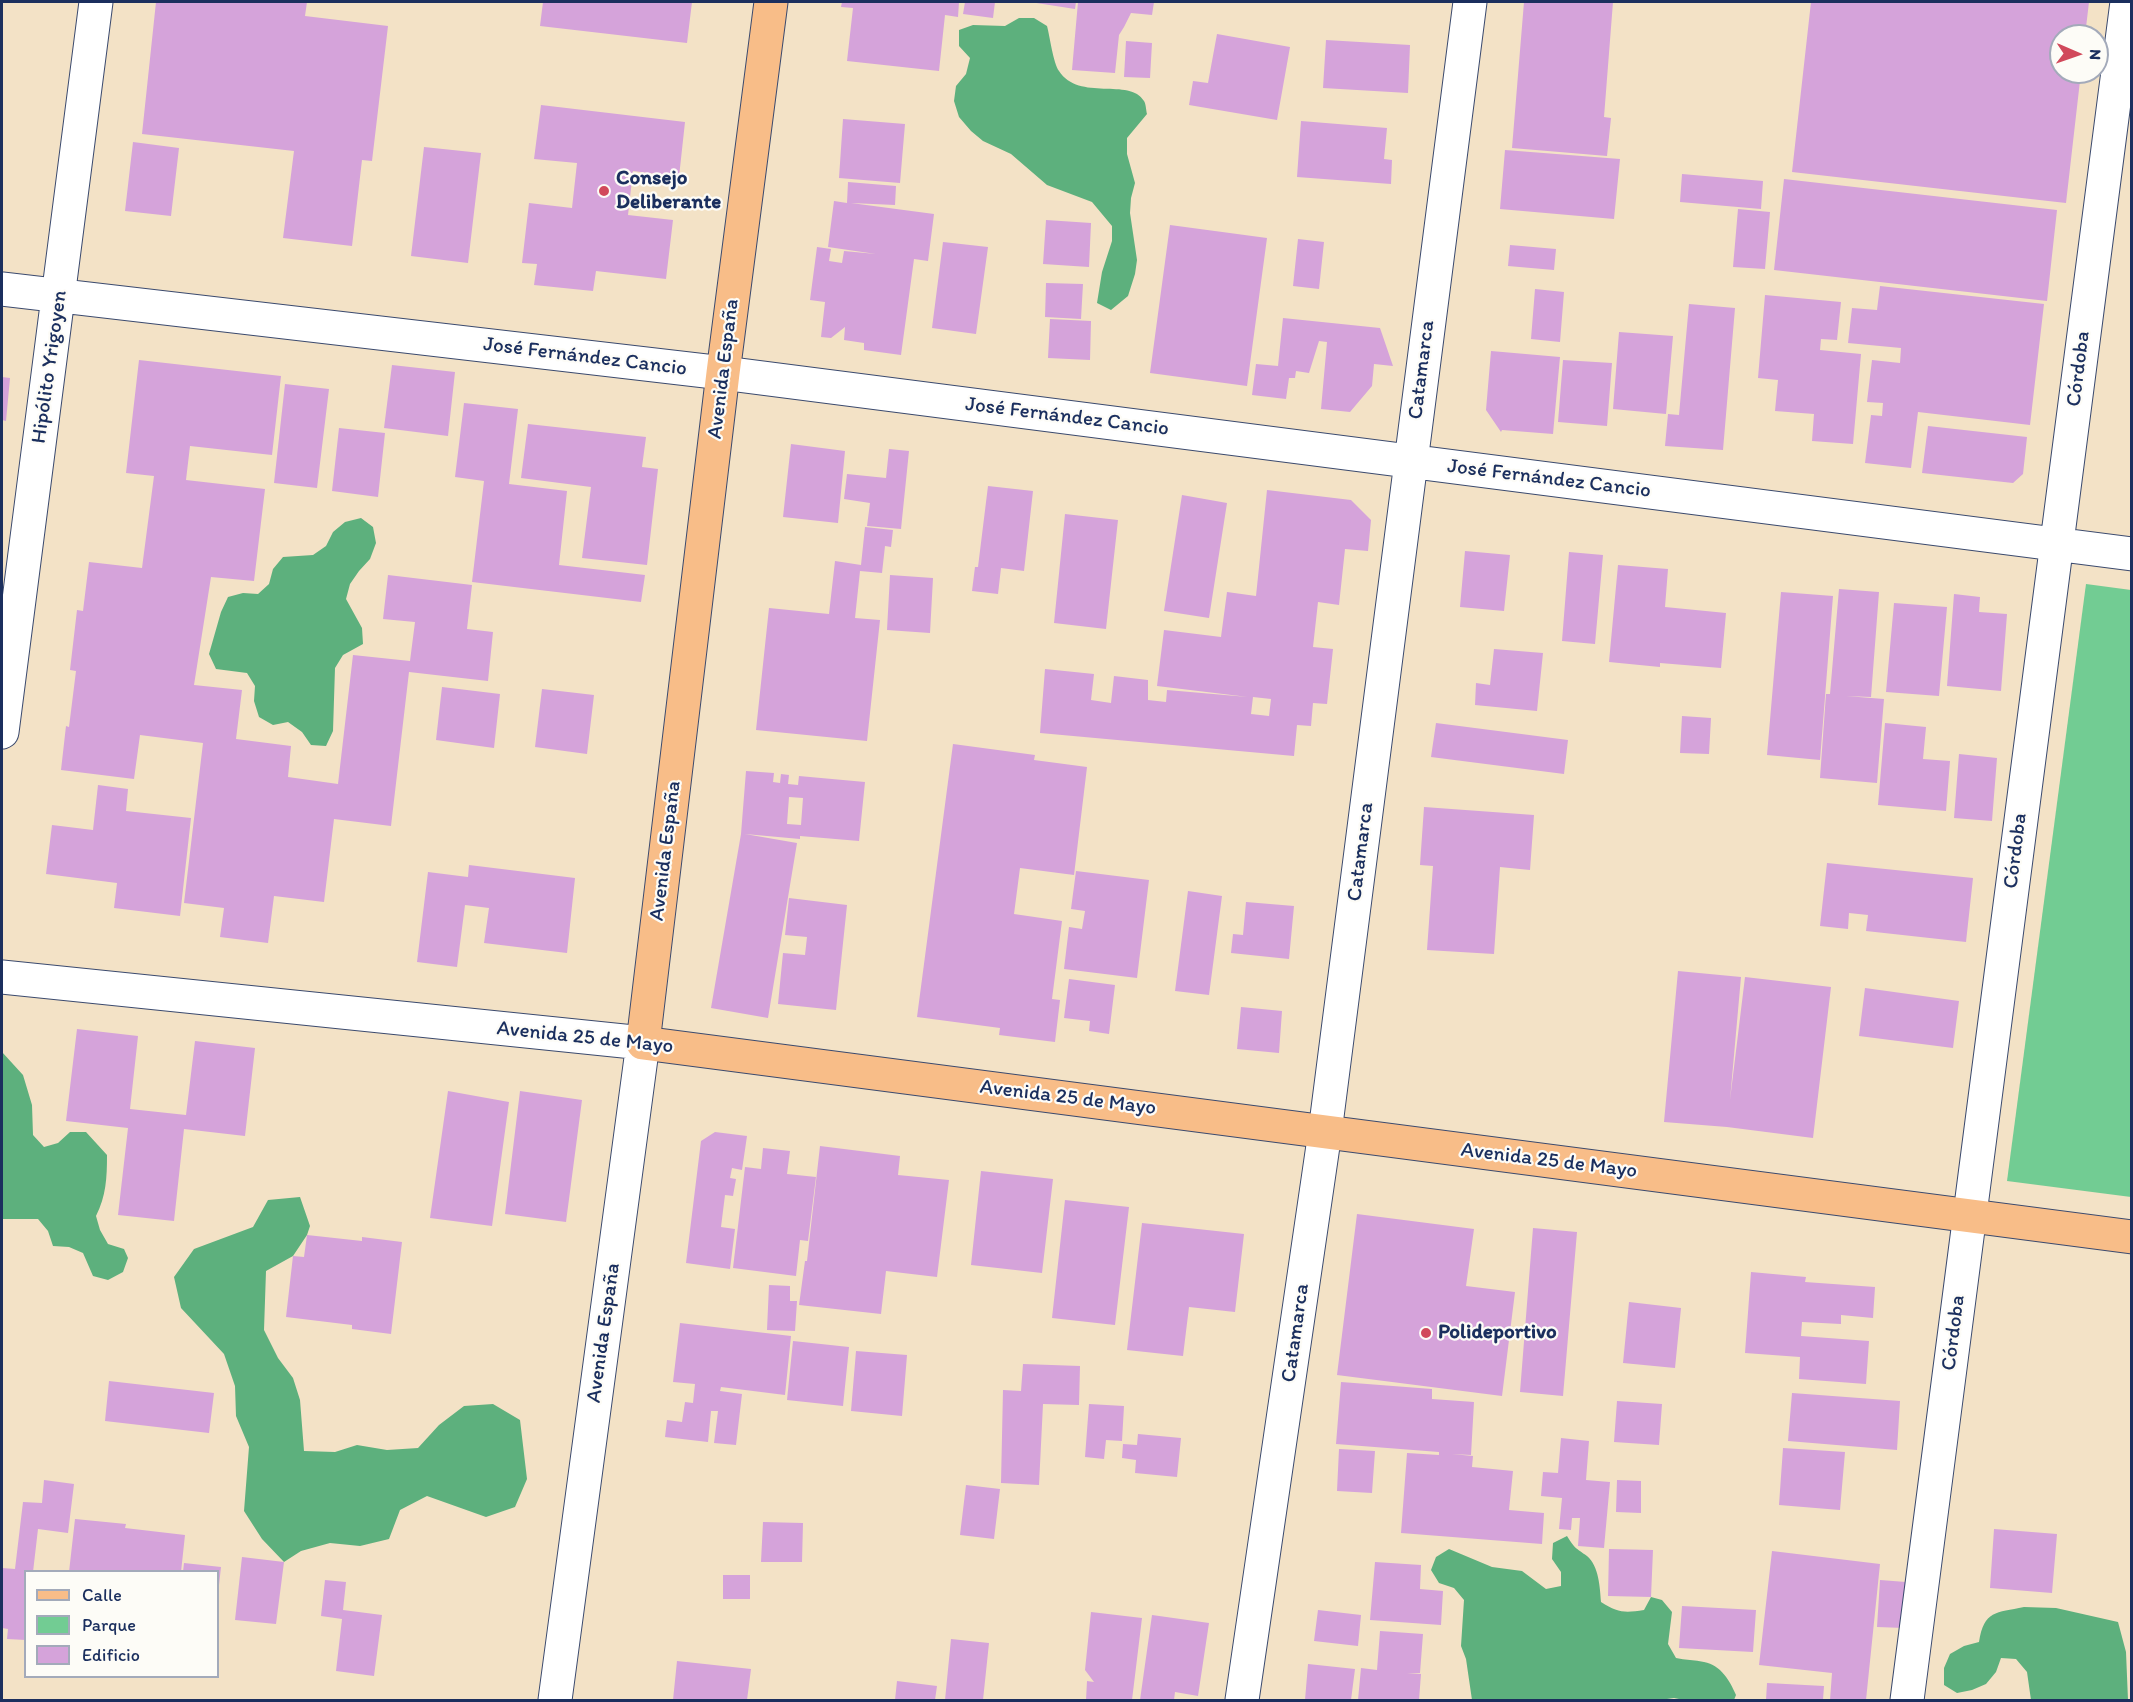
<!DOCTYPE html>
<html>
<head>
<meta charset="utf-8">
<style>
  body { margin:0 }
  #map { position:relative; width:2133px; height:1702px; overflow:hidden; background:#f3e2c6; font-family:Itim,sans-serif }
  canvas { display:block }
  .frame { position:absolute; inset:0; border:3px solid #1b2f5e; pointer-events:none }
  .legend { position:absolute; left:24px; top:1570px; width:195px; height:108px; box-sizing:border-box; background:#fdfcf7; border:2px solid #a3aaba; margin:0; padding:8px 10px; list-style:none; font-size:18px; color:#1b2f5e }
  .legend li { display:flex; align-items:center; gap:12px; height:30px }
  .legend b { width:30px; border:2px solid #a3aaba }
  .north { position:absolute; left:2049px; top:24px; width:60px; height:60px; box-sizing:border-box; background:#fdfcf7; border:2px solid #a3aaba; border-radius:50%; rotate:92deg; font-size:16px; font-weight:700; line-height:24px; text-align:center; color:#1b2f5e }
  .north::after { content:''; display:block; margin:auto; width:21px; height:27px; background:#d1495b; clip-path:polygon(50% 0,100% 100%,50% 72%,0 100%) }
</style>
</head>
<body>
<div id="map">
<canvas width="2133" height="1702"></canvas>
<div class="frame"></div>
<ul class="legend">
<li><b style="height:8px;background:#f8bd88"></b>Calle</li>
<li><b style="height:16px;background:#72cc93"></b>Parque</li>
<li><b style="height:16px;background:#d5a3da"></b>Edificio</li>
</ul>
<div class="north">N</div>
</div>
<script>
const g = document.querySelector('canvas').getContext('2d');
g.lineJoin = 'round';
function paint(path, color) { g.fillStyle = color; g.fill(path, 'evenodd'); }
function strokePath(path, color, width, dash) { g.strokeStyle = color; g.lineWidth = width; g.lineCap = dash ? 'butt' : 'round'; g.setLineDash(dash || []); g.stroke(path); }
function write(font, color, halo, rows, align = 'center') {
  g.font = font + ' Itim,sans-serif'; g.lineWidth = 4.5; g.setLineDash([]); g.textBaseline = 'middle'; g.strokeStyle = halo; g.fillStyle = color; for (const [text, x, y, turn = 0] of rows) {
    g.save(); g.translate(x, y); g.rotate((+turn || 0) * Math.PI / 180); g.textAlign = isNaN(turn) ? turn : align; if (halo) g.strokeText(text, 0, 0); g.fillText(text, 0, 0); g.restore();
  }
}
const green = new Path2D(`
  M2086,584L2131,590V1197L2007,1181Z`);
const forest = new Path2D(`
  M1019,18H1034L1047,26C1050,37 1053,62 1059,71C1079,102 1130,77 1144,101C1146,104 1146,110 1147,114L1127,138V154L1135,183L1131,198L1130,213L1137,260L1135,274L1128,296L1111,310L1097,303L1102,272L1112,241V226L1092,202L1047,185L1011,154L983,141L971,131L959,117L954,101L956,86L966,74L970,58L959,46V30L973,25L1005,26Z
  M361,518L373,527L376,543L370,559L359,571L350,584L346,599L362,628L363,644L343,655L335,668L333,731L326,746L311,745L302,732L288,722L273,725L259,717L254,701L255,686L247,673L216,669L209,654L221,612L228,597L243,593L258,594L269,584L273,569L283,557L313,555L326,546L333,532L345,522Z
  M2,1052L23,1075L32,1105L33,1135L44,1147L58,1143L70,1132H86L107,1155C107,1178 106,1196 96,1216L100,1230L108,1244L124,1249L128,1258L123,1272L108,1280L93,1276L83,1253L69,1247L53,1246L48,1231L38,1219H2Z
  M300,1197L310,1226L307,1235L293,1256L266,1271L264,1330L278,1358L293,1378L300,1400L304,1451L335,1452L357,1445L387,1450L418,1448L439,1425L464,1406L493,1404L520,1420L527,1479L515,1507L486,1517L427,1496L400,1510L389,1539L360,1546L330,1543L301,1551L284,1562L262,1539L244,1511L249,1447L236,1416L235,1386L224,1354L181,1308L174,1277L194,1249L253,1227L268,1200Z
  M1567,1536C1575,1549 1576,1548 1587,1556C1599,1566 1600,1588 1601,1602C1618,1613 1625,1613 1644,1610L1651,1597L1662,1600L1672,1612L1668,1644L1676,1658C1685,1660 1695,1660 1704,1662C1721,1665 1730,1681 1736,1695L1734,1700H1684L1674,1698L1660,1700H1472L1466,1659L1461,1646L1464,1600L1454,1588L1439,1583L1431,1570L1436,1557L1449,1549L1492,1567L1522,1571L1546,1589L1561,1586V1572L1552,1559L1553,1543Z
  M2024,1607L2056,1608L2118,1622L2126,1652L2128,1700H2031L2027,1672L2016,1659L2001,1658L1996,1672L1986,1684L1972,1690L1957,1693L1944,1685V1668L1950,1654L1964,1646L1979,1642C1984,1610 1996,1613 2024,1607Z`);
const building = new Path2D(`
  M156,2H307L305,16L388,26L372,161L362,160L352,246L283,238L294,151L142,134Z
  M543,2H692L687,43L540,26Z
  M842,2H959L958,17L945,15L939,71L847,61L853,8L841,7Z
  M965,2H995L993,18L963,14Z
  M1030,2H1076L1075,9Z
  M1078,2H1154L1152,15L1131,13L1124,27L1119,35L1115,73L1072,70Z
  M1524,2H1613L1604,117L1611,118L1607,156L1512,148Z
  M1811,2H2089L2085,36H2061V72H2081L2066,203L1792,172Z
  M1217,34L1290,47L1277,120L1189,105L1193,81L1208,83Z
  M1326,40L1410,45L1408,93L1323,88Z
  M1126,41L1152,43L1150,78L1124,77Z
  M541,105L685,122L679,177L633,171L628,215L673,220L666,279L596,271L593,291L534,285L537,264L522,263L529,203L572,208L577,163L534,159Z
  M843,119L905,124L900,183L839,178Z
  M1301,121L1387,128L1384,159L1392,160L1391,184L1297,177Z
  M133,142L179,148L171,216L125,211Z
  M424,147L481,153L468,263L411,256Z
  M1505,150L1620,159L1614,219L1500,209Z
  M1682,174L1763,181L1761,209L1680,202Z
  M1784,179L2057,210L2047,301L1774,270Z
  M848,182L896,186L895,205L851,203L934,214L928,261L914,259L901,355L864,350V343L844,340L845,327L831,338L821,337L825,302L810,300L817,247L831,249L829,261L842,263L844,251L876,254L828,247L834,201L847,203Z
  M1738,209L1770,212L1765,269L1733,267Z
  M1046,220L1091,223L1089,267L1043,264Z
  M1170,225L1267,238L1247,386L1150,373Z
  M1298,239L1324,242L1319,289L1293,286Z
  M943,242L988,247L976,334L932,328Z
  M1510,245L1556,249L1554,270L1508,266Z
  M1046,283L1083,284L1081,319L1045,317Z
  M1880,286L2044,304L2030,425L1918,412L1911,468L1865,463L1871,415L1882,416L1883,403L1867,402L1872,360L1900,363L1901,348L1848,343L1852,308L1877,310Z
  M1535,289L1564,292L1560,342L1531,339Z
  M1765,295L1841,302L1837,340L1821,339L1820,350L1861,354L1853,444L1812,441L1814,414L1775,411L1778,380L1758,378Z
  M1689,304L1735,308L1723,450L1665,446L1668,414L1679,415Z
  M1283,318L1380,328L1393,366L1374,364L1372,386L1350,412L1321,409L1327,342L1319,341L1309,373L1296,371L1295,378H1289L1286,399L1252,395L1256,364L1278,366Z
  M1050,319L1091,321L1090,360L1048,358Z
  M1619,332L1673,336L1666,414L1613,409Z
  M1491,351L1560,357L1553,434L1502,430L1501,432L1486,410Z
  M139,360L281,376L272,455L190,446L186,480L265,489L254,581L211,577L194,685L242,690L236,739L291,746L288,777L338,784L353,655L410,661L415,622L383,619L388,575L472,585L467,629L493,632L488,681L409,672L391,826L334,819L324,902L274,896L268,943L220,937L224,908L184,903L203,743L140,735L134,779L61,770L66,726L69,727L76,671L70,670L77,610L83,611L89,562L142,568L154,476L126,473Z
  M1563,360L1612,363L1607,426L1558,422Z
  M392,365L455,372L448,436L384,428Z
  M2,377L10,378L6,421L2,420Z
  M285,384L329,389L317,488L274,483Z
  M464,403L518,409L509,484L567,491L559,565L645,575L641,602L472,582L484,481L455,477Z
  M528,424L646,437L642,467L658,469L647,565L582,558L591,487L521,478Z
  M1928,426L2027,437L2023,474L2013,483L1922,473Z
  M339,428L385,433L378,497L332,491Z
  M791,444L845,451L838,523L783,517Z
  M889,449L909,451L901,529L867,526L870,503L844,499L847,474L886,478Z
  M988,486L1033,491L1024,571L1001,568L998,594L972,591L975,567H978Z
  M1267,490L1351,500L1371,520L1368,551L1345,549L1339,605L1318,602L1313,647L1333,649L1327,704L1313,703L1311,726L1297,725L1294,756L1040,733L1045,669L1094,674L1091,700L1111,703L1114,676L1148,680V700L1166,702L1167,690L1248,697L1157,686L1164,630L1221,637L1227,592L1256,596ZM1253,697L1271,699L1269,716L1251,714Z
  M1182,495L1227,503L1209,618L1164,611Z
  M1065,514L1118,520L1106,629L1054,623Z
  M865,527L893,530L891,547L885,546L882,573L860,571L855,618L880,620L867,741L756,730L769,608L829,614L835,561L861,565Z
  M1465,551L1510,555L1504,611L1460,607Z
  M1569,552L1603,555L1595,644L1562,641Z
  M1618,565L1668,569L1665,607L1726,613L1721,668L1660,663V667L1609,662Z
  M890,575L933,578L930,633L887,630Z
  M1839,589L1879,592L1871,697L1846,696L1884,699L1877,783L1820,778L1826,694H1830Z
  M1781,592L1833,596L1820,760L1767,755Z
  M1954,594L1980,597L1979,612L2007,614L2001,691L1947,686Z
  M1894,603L1947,607L1939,696L1886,692Z
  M1494,649L1543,653L1537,711L1475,705L1476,683L1490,685Z
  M442,687L500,694L494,748L436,740Z
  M542,689L594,695L587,754L535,747Z
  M1682,716L1711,718L1709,754L1680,753Z
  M1436,723L1568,740L1564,774L1431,757Z
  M1885,723L1926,727L1923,759L1950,761L1946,811L1878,805Z
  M953,744L1035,755L1034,760L1087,767L1074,875L1020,868L1014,914L1062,921L1052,999L1060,1000L1055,1042L999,1035L1000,1028L917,1017Z
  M1959,754L1997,758L1992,821L1954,818Z
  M746,771L774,773L773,782L780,783L781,774L789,775L788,784L798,785L799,776L865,782L859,841L800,836V839L745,834L797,843L768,1018L711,1008L741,834ZM789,797L803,798L801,825L787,824Z
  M98,785L128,789L126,811L191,818L180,916L114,908L117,883L46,874L52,825L93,830Z
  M1424,807L1534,815L1530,870L1500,867L1494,954L1427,950L1433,866L1420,865Z
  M1827,863L1973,878L1966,942L1866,931L1868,915L1849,913L1848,929L1820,926Z
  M469,865L575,878L567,953L484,943L489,908L465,905L457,967L417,962L428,872L468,877Z
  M1076,871L1149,880L1137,978L1064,969L1069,927L1082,929L1085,911L1071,909Z
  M1188,891L1222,896L1209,995L1175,991Z
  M789,898L847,905L836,1010L778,1004L783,953L805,955L807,937L785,935Z
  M1246,902L1294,906L1289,959L1231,953L1233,934L1243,935Z
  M1678,971L1741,977L1730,1100L1745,977L1831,987L1813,1138L1727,1127L1664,1122Z
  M1069,979L1115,985L1109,1034L1089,1031L1090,1021L1064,1018Z
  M1865,988L1959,1001L1953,1048L1859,1036Z
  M1241,1007L1282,1011L1279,1053L1237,1049Z
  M77,1029L138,1036L130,1109L186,1115L195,1041L255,1048L245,1136L184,1129L174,1221L118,1215L128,1128L66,1121Z
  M448,1091L509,1102L492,1226L430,1218Z
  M520,1091L582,1100L566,1222L505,1214Z
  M715,1132L747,1136L742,1170L732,1168L730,1178L736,1179L733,1196L725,1195L721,1227L735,1229L730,1269L686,1263L701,1141Z
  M820,1146L900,1156L898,1175L949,1180L937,1277L886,1271L881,1314L799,1305L805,1261H807Z
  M763,1148L790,1151L787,1174L816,1177L808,1241L800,1240L796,1276L733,1268L745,1167L761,1169Z
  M981,1171L1053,1179L1042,1273L971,1265Z
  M1065,1200L1129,1207L1115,1325L1052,1318Z
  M1357,1214L1474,1229L1466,1286L1515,1292L1502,1396L1337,1375Z
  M1142,1223L1244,1234L1235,1312L1189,1307L1183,1356L1127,1350Z
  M1533,1228L1577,1232L1563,1396L1520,1392Z
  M307,1235L362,1241V1237L402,1242L391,1334L352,1329V1325L286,1317L293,1256L304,1257Z
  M1751,1272L1806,1277L1805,1282L1875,1287L1873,1318L1841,1315V1324L1802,1322L1801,1336L1869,1341L1866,1384L1799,1379L1800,1357L1745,1353Z
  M769,1285L790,1286V1301H797L795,1331L767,1330Z
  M1629,1302L1681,1308L1675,1368L1623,1363Z
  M680,1323L791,1336L785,1395L721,1387L720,1391L742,1394L736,1445L714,1443L718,1411H711L708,1442L665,1437L667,1420L682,1422L685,1402L693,1403L695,1384L673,1382Z
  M793,1341L849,1347L843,1406L787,1400Z
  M856,1351L907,1355L902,1416L851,1411Z
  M1023,1364L1080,1366L1079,1405L1043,1404L1039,1485L1001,1483L1003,1390L1021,1391Z
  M109,1381L214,1393L209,1433L105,1421Z
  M1341,1382L1432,1389V1399L1474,1402L1471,1455L1452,1454L1473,1456L1472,1467L1513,1471L1509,1510L1544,1513L1542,1544L1401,1533L1407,1453L1439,1455V1452L1336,1444Z
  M1792,1393L1900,1401L1897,1450L1788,1441Z
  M1617,1401L1662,1404L1659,1445L1614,1442Z
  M1089,1404L1124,1406L1122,1441L1106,1440L1104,1459L1085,1457Z
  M1138,1434L1181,1438L1177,1477L1135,1473L1136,1460L1122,1458L1123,1444L1137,1445Z
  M1561,1438L1589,1441L1586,1480L1610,1482L1604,1548L1578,1546L1580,1518H1572L1571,1530L1559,1529L1562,1498L1541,1496L1543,1472L1558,1473Z
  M1783,1448L1845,1452L1840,1510L1779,1505Z
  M1339,1449L1375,1451L1372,1493L1337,1491Z
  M44,1480L74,1484L68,1533L38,1529L33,1572H26V1640L7,1639L8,1629L2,1628V1568L15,1569L23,1502L42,1503Z
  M1617,1480L1641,1481V1513L1616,1512Z
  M966,1485L1000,1489L994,1539L960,1535Z
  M75,1519L126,1524L125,1528L185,1535L181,1572H69Z
  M763,1522L803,1523L802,1562H761Z
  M1994,1529L2057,1534L2052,1593L1990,1588Z
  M1609,1549L1653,1550L1651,1597L1608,1596Z
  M1772,1551L1880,1564L1866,1700H1830L1832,1673L1759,1665Z
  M242,1557L284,1562L276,1624L235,1620Z
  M1375,1562L1421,1565L1420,1589L1443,1591L1441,1625L1370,1620Z
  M184,1563L221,1567L219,1585L218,1572H183Z
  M723,1575H750V1599H723Z
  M325,1580L346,1582L343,1610L382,1615L374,1676L336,1671L342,1619L321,1616Z
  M1880,1580L1906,1582L1904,1628L1877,1627Z
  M1682,1606L1756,1610L1753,1652L1679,1648Z
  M1318,1610L1361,1615L1358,1646L1314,1641Z
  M1091,1612L1142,1618L1132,1700H1086L1087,1681L1094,1682L1085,1670Z
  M1152,1615L1209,1623L1198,1696L1175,1692L1174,1700H1140Z
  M1380,1631L1423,1634L1420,1673H1407L1421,1674L1419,1700H1358L1361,1668L1377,1670Z
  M951,1639L989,1643L983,1700H945Z
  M677,1661L751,1669L747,1700H673Z
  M1308,1664L1355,1669L1351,1700H1305Z
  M897,1681L937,1686L935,1700H895Z
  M1767,1683L1824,1686L1823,1700H1766Z`);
const minor = new Path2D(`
  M2,289L723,373L2132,554
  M2,732L96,2
  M2,977L643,1043L555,1700
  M1242,1700L1325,1132L1470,2
  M1907,1700L2127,2`);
const major = new Path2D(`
  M771,2L723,373L643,1043L2132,1237`);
const markers = [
  [604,191,6,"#d1495b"],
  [1426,1333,6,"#d1495b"]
];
const poiNames = [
  ["Consejo",616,179],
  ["Deliberante",616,203],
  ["Polideportivo",1438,1333]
];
const streetNames = [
  ["José Fernández Cancio",585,357,7],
  ["Hipólito Yrigoyen",50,367,-82],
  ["Avenida España",724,369,-83],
  ["Córdoba",2079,369,-83],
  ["Catamarca",1422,370,-83],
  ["José Fernández Cancio",1067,417,7],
  ["José Fernández Cancio",1549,479,7],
  ["Avenida España",666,851,-83],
  ["Córdoba",2016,851,-83],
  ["Catamarca",1361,852,-83],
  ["Avenida 25 de Mayo",585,1038,6],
  ["Avenida 25 de Mayo",1068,1098,7],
  ["Avenida 25 de Mayo",1549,1161,7],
  ["Avenida España",604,1333,-82],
  ["Catamarca",1296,1333,-82],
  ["Córdoba",1954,1333,-83]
];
paint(green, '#72cc93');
paint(forest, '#5db07d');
paint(building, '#d5a3da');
strokePath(minor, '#3b4a6e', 35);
strokePath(major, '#3b4a6e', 35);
strokePath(minor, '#fff', 33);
strokePath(major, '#f8bd88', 33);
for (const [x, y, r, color] of markers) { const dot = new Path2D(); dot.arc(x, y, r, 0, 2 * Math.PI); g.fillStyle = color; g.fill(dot); strokePath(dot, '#fdfcf7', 2); }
write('bold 21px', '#1b2f5e', '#fdfcf7', poiNames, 'left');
write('21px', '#1b2f5e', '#fdfcf7', streetNames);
</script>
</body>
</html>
